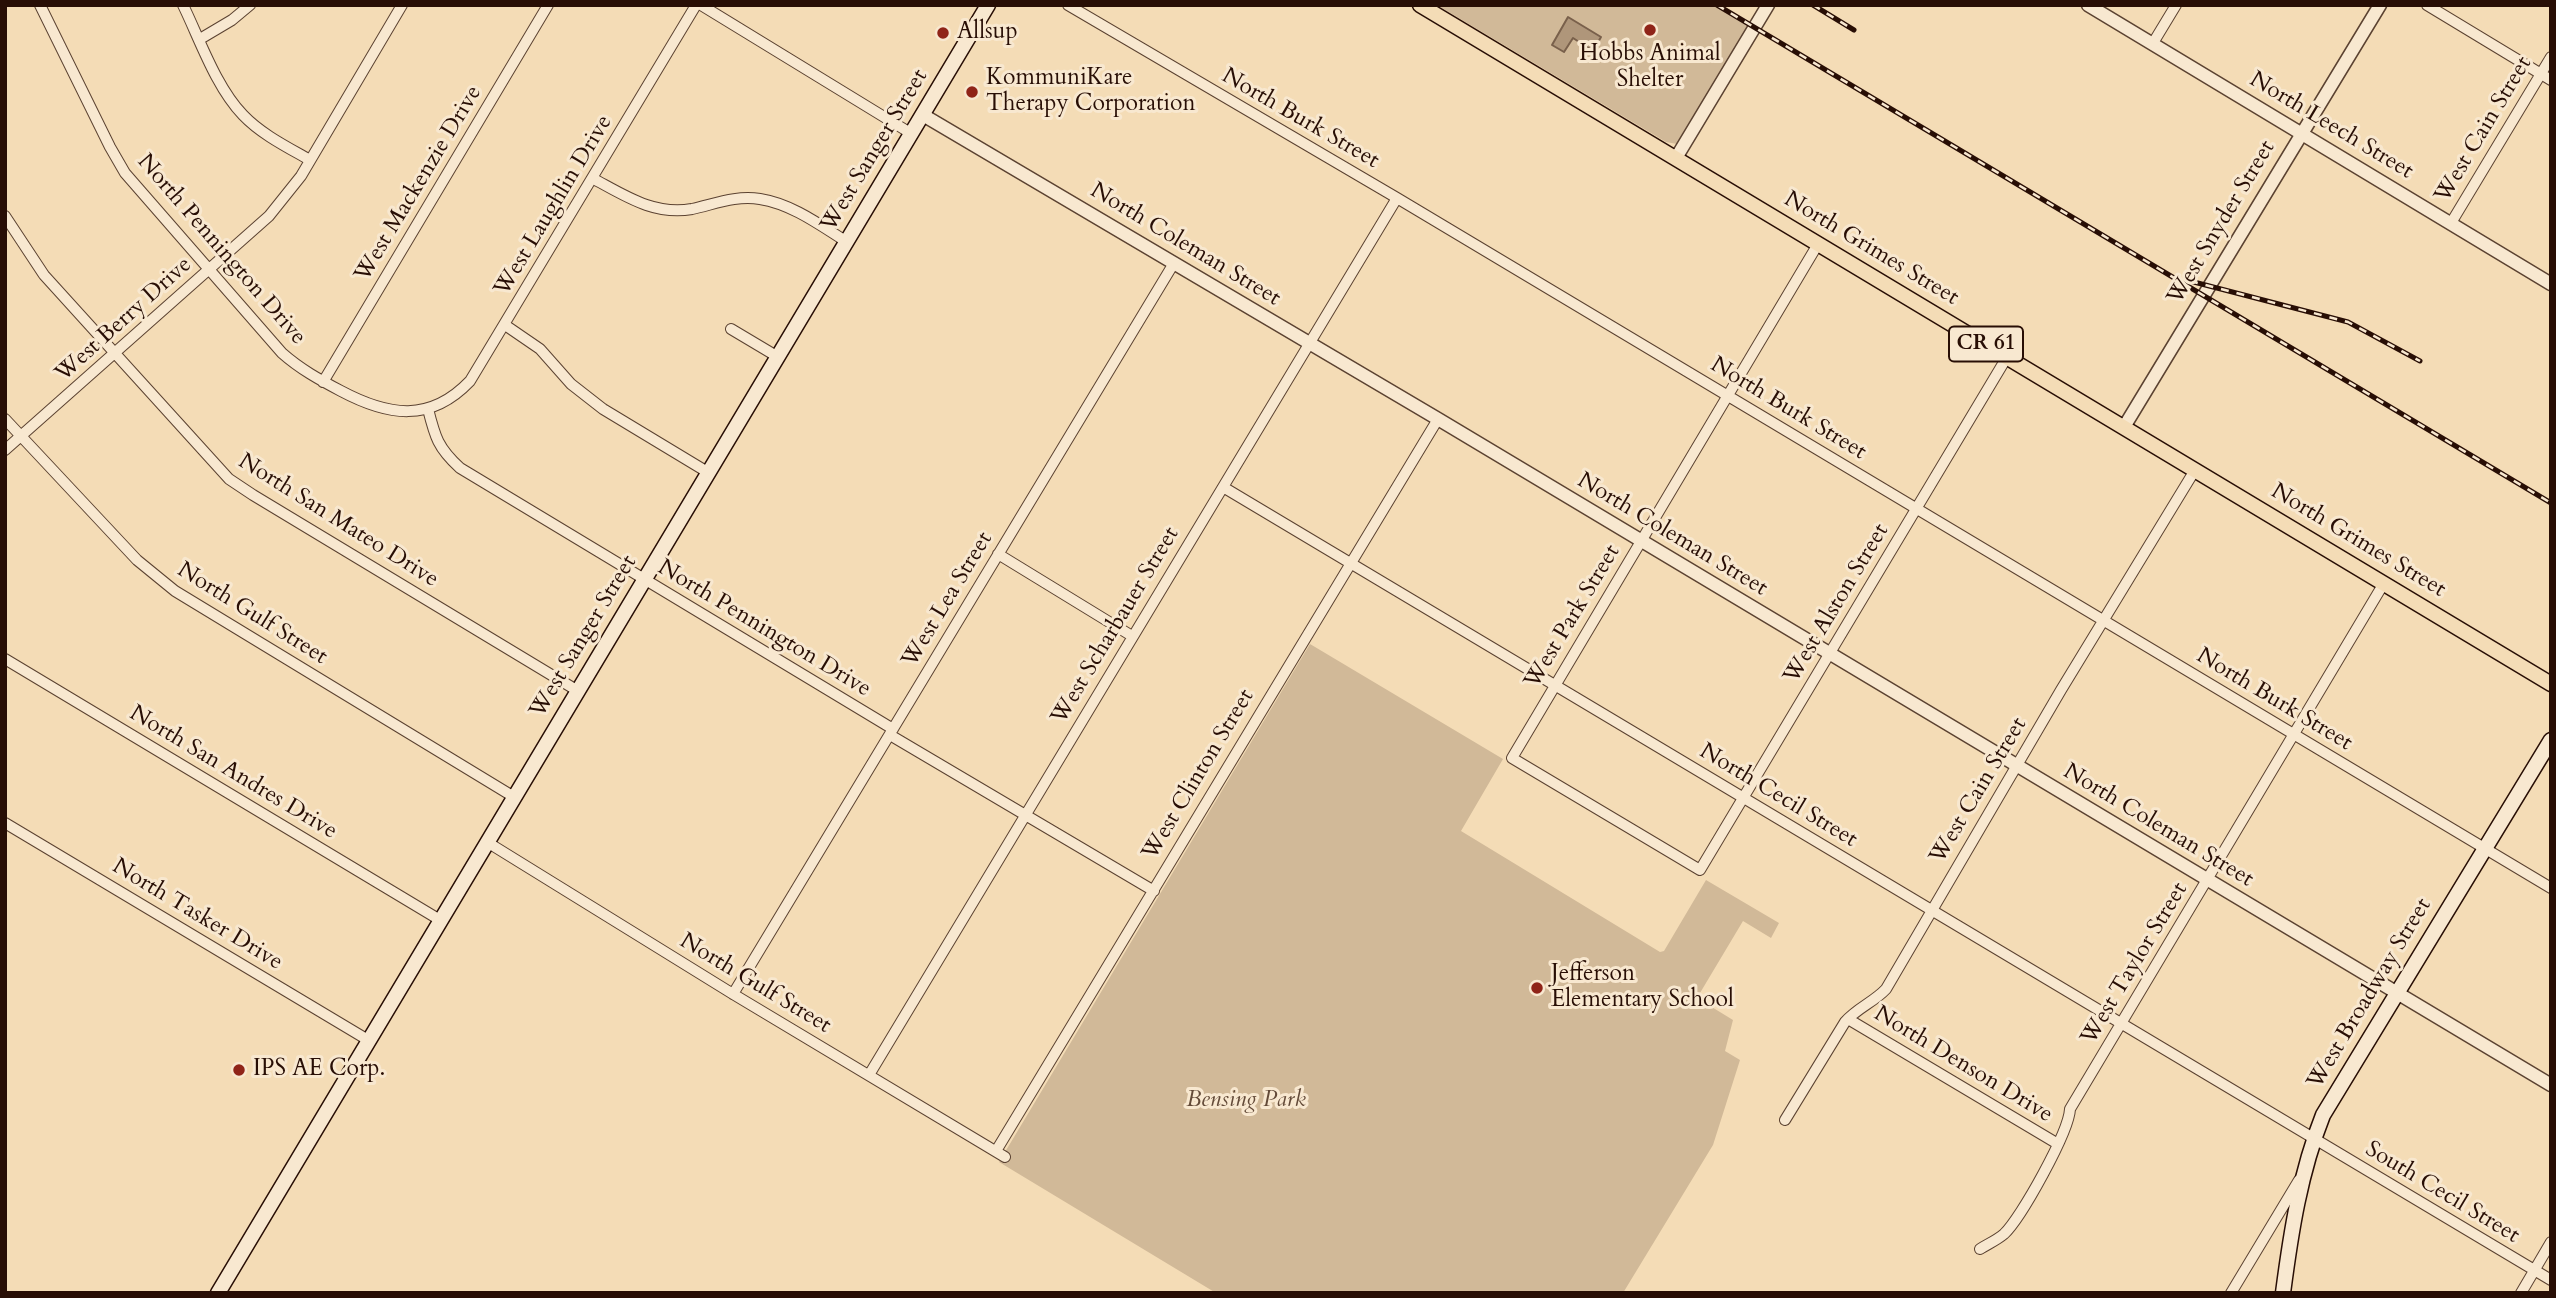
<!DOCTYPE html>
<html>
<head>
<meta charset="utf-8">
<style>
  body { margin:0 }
  #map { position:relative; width:2556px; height:1298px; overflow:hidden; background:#f4dcb6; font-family:Cardo,serif }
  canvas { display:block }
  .frame { position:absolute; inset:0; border:7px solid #280e05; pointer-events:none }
</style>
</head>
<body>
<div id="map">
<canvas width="2556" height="1298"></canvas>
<div class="frame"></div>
</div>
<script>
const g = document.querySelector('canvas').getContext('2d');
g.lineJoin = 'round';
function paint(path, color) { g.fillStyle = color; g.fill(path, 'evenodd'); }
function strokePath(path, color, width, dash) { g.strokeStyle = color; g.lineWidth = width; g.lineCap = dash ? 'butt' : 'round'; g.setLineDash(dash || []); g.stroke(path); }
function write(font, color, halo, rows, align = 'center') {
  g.font = font + ' Cardo,serif'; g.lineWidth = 6; g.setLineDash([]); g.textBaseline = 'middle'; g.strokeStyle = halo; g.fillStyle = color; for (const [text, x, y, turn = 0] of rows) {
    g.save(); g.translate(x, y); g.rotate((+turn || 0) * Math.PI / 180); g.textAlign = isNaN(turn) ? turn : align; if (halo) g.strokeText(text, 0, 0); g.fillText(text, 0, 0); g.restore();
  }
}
const green = new Path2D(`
  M1437,5H1718L1750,25L1677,144L1666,142Z
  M1310,644L1503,759L1461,831L1660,952L1664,951L1706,880L1779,923L1771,938L1743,921L1697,998L1733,1020L1725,1051L1740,1060L1713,1145L1623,1293H1216L999,1162Z`);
const water = new Path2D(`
  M1568,17L1601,37L1593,51L1573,38L1564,52L1552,45Z`);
const minor = new Path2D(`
  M40,5L110,147L125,173L282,353C300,369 320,380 341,391C388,416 430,423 470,381L696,5
  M183,5C200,40 216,87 243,115C261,134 287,147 310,160
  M701,5L912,134
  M1068,5L1397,198L2551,888
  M2427,5L2551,80
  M200,39L232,20L250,5
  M2153,43L2176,5
  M592,178C624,195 654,216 692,209C715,204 736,195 760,199C792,204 820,225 847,242
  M5,216L44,275L229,479L253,495L578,691
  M2451,223L2551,57
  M1818,244L1512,758L1700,870L2007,357
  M505,325L540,349L571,384L603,409L709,473
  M731,329L778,357
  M323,382L548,5
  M428,409C435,437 438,448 460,468L893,729
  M5,419L137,560L175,591L514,797
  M5,450L269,216L301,176L402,5
  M1223,487L2551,1280
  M998,554L1132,636
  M5,659L440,920
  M890,735L1154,891
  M5,823L368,1040
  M487,842L733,994L1005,1157
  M733,994L1174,263
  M1848,1019L2058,1144
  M869,1075L1397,198
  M1785,1120L1845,1022C1857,1008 1874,1002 1886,989L2061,690L2195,470
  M996,1151L1438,419
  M1980,1249C1988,1244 1997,1240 2004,1234C2021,1218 2069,1132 2070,1109L2384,583
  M2231,1293L2299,1180
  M2521,1293L2551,1242`);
const tertiary = new Path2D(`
  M2088,5L2551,284
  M923,115L1438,419L2551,1085
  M1676,158L1768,5
  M2124,427L2380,5`);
const secondary = new Path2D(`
  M218,1293L988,5
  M2283,1293C2291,1232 2300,1173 2323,1115L2551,740`);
const primary = new Path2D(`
  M1420,5L2551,684`);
const rail = new Path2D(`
  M1717,5L2551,503
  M1813,5L1854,30
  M2190,281L2348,322L2420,361`);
const markers = [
  [1650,30,7,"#8f2418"],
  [943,33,7,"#8f2418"],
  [972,92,7,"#8f2418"],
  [1537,988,7,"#8f2418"],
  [239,1070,7,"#8f2418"]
];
const shields = [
  [1986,344,74]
];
const shieldNames = [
  ["CR 61",1986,344]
];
const poiNames = [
  ["Allsup",957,33],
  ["Hobbs Animal",1650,55,"center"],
  ["Shelter",1650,81,"center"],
  ["KommuniKare",986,79],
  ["Therapy Corporation",986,105],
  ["Jefferson",1551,975],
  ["Elementary School",1551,1001],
  ["IPS AE Corp.",253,1070]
];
const streetNames = [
  ["North Burk Street",1300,119,30],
  ["North Leech Street",2331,126,31],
  ["West Cain Street",2484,130,-59],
  ["West Sanger Street",875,151,-59],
  ["West Mackenzie Drive",419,184,-59],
  ["West Laughlin Drive",554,206,-59],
  ["West Snyder Street",2222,223,-59],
  ["North Coleman Street",1185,245,31],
  ["North Grimes Street",1871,249,31],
  ["North Pennington Drive",221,250,49],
  ["West Berry Drive",124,320,-42],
  ["North Burk Street",1788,409,31],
  ["North San Mateo Drive",338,521,32],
  ["North Coleman Street",1672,535,31],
  ["North Grimes Street",2358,541,31],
  ["West Lea Street",948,600,-59],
  ["West Alston Street",1837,604,-59],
  ["North Gulf Street",252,614,32],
  ["West Park Street",1573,617,-59],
  ["West Scharbauer Street",1116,626,-59],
  ["North Pennington Drive",764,629,31],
  ["West Sanger Street",584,637,-59],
  ["North Burk Street",2274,700,31],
  ["North San Andres Drive",233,773,31],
  ["West Clinton Street",1199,775,-59],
  ["West Cain Street",1979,791,-59],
  ["North Cecil Street",1778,796,31],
  ["North Coleman Street",2158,826,31],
  ["North Tasker Drive",197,915,31],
  ["West Taylor Street",2135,964,-59],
  ["North Gulf Street",755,984,31],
  ["West Broadway Street",2370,994,-59],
  ["North Denson Drive",1963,1065,31],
  ["South Cecil Street",2442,1193,31]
];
const parkNames = [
  ["Bensing Park",1246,1101]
];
paint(green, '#d1b998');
paint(water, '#af967a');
strokePath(water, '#79604b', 2);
strokePath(minor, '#5b4231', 12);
strokePath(tertiary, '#5b4231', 15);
strokePath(secondary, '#280e05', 17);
strokePath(primary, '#280e05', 17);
strokePath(minor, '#f8e8d0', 10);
strokePath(tertiary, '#f8e8d0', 12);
strokePath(secondary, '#f8e8d0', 14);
strokePath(primary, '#f4dcb6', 14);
strokePath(rail, '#280e05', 5);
strokePath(rail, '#f8e8d0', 2.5, [8]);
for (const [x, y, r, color] of markers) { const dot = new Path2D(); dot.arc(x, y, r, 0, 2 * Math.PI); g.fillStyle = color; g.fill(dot); strokePath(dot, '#f8e8d0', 2.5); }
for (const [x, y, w] of shields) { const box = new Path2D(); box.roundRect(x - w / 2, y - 17.5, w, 35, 5); g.fillStyle = '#f8e8d0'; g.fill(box); strokePath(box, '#280e05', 2); }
write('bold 21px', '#280e05', null, shieldNames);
write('23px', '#280e05', '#f8e8d0', poiNames, 'left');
write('23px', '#280e05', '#f8e8d0', streetNames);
write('italic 23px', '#634a38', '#f8e8d0', parkNames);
</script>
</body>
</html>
